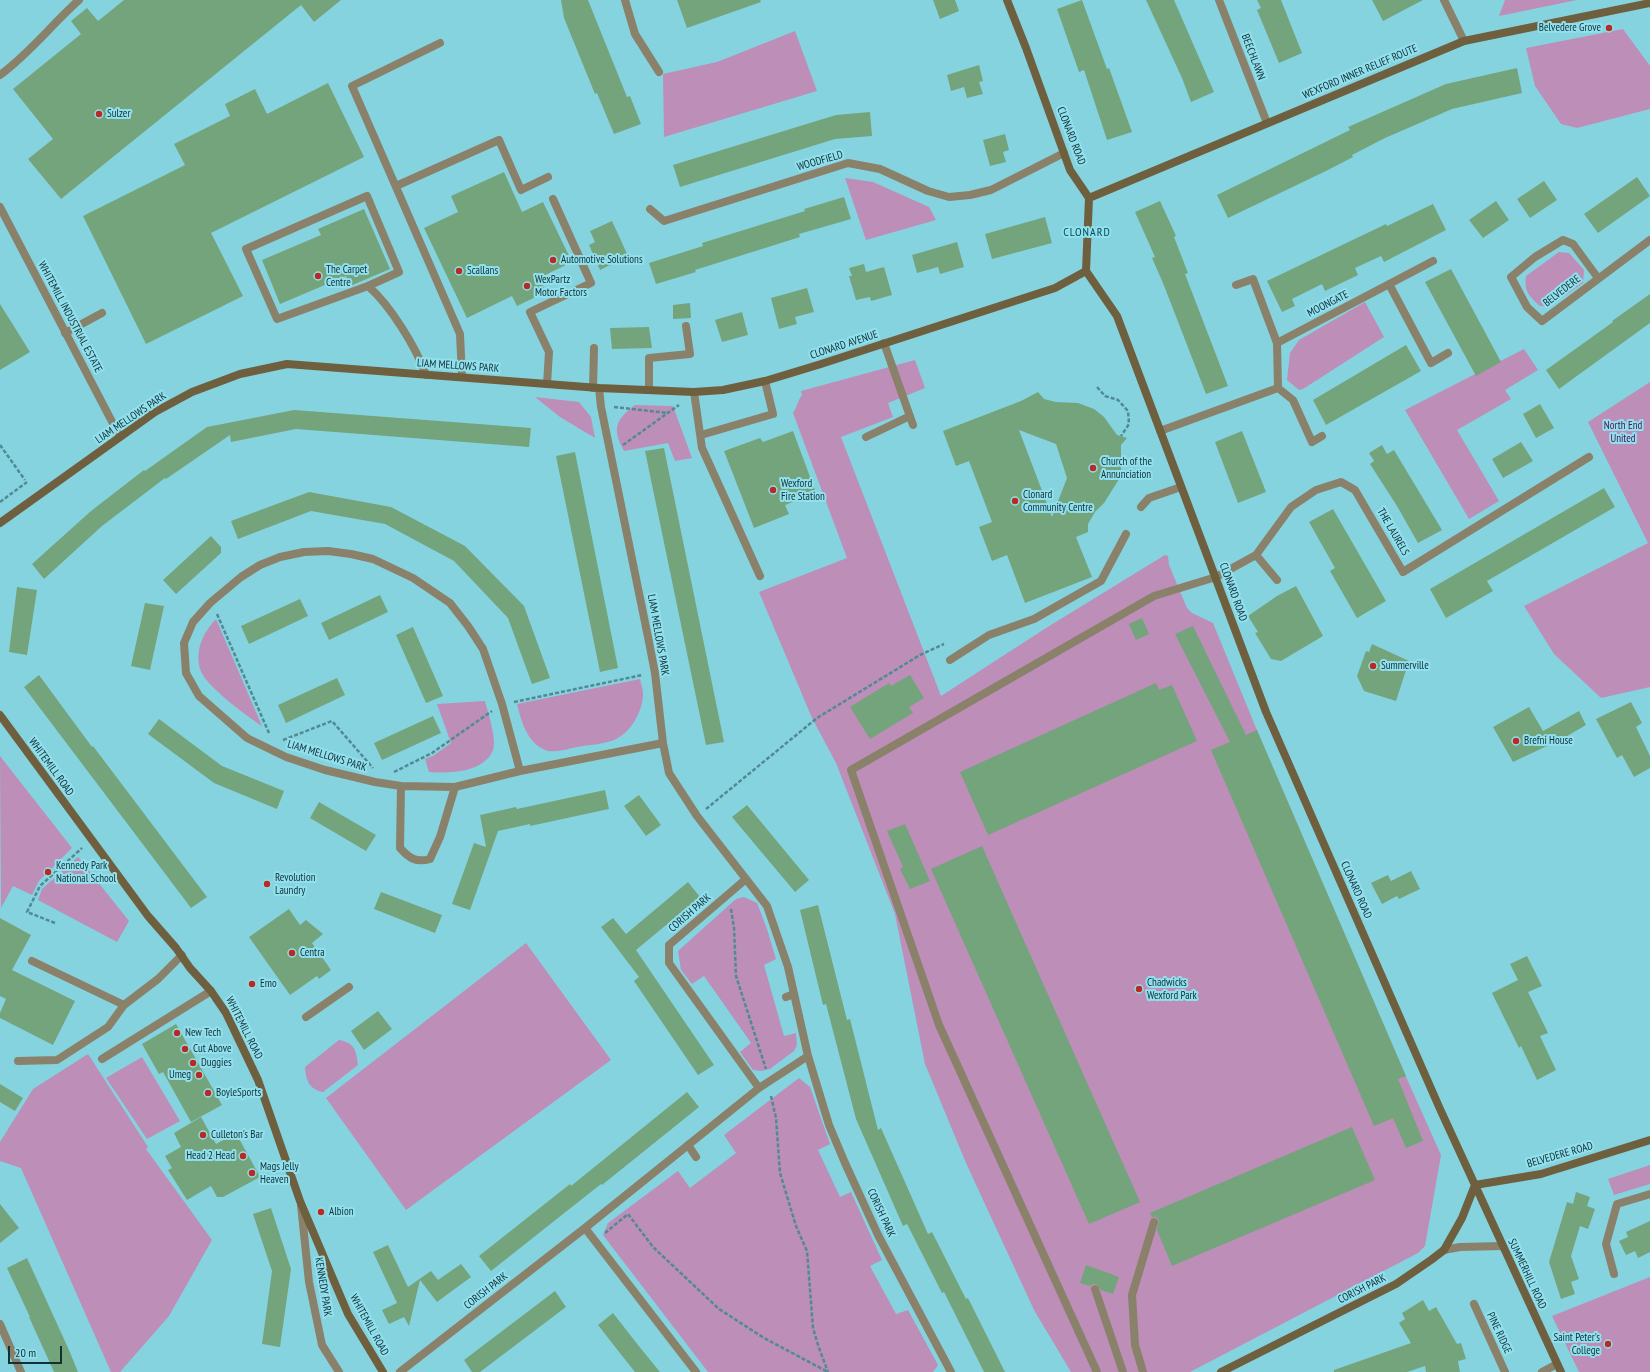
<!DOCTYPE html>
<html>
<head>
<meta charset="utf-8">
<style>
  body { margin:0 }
  #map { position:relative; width:1650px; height:1372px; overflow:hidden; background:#86d3e0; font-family:"PT Sans Narrow",sans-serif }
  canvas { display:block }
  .scale { position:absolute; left:8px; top:1346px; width:54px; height:18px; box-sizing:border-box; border:2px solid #103136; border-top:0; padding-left:5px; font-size:12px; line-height:14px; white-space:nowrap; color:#103136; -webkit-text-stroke:3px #92e0ed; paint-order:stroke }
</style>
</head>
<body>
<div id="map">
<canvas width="1650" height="1372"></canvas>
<div class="scale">20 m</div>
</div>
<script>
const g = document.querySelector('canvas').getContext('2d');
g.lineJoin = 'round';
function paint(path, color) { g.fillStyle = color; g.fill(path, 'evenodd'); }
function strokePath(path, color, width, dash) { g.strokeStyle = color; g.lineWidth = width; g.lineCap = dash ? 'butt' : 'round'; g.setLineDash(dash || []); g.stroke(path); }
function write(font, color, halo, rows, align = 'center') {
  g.font = font + ' "PT Sans Narrow",sans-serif'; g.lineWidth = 4; g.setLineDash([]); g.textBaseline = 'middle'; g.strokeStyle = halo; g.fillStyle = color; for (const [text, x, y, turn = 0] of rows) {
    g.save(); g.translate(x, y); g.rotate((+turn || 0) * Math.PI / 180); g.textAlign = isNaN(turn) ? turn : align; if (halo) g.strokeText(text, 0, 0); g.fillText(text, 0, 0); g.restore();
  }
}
const green = new Path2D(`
  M1505,0H1577L1499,16Z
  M1623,29L1650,66V109L1577,128L1561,124L1535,86L1526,48Z
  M795,31L817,91L664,137L663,74L717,62Z
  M845,178L873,182L929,207L936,220L866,240Z
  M1559,252L1569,253L1584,270L1583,283L1550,306H1540C1529,296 1524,292 1526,276Z
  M1365,302L1384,337L1303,389L1299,390L1287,380L1290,353L1299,340Z
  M1524,349L1538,370L1505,390L1511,399L1457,430L1499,501L1469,519L1405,410Z
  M915,360L925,388L888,403L893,417L841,437L941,696L1046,628L1165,555L1168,556L1169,565L1187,608L1192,613L1213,623L1322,889L1441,1155L1425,1246L1418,1253L1190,1372H1071L1034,1310L966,1163L925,1064L895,914L836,763L812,718L759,592L847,558L793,413C797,407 797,402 802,395L801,391Z
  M1650,382V687L1601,698L1554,654L1524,606L1648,543L1588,422Z
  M535,397L579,402L591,417L595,438L560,417Z
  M635,405L673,406L692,458L675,461L668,443L624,451C612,429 615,420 635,405Z
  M216,619L262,726C247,716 205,686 200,669C195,649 203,633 216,619Z
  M640,679C641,684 643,689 643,694C643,711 631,732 616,739C606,744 588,745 577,747C566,749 551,755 541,748C526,739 521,720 517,704Z
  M485,701C488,713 497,739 493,750C485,772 449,774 429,772L425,759L433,756L451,743L437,704Z
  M0,756L72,848L39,881L32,895L13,886L1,908Z
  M78,857L129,921L117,942L38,900L42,889Z
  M744,897L757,903L767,929L776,959L764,965L784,1036L796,1033L797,1045L794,1051L770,1069L761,1071L753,1070L740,1052L751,1043L704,976L692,984L681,970L678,951L736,899Z
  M526,943L611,1060L406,1210L326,1098Z
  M339,1040C355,1043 356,1050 358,1065L323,1092C309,1089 306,1081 305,1067Z
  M88,1054L148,1147L146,1149L212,1240L169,1316L120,1372H111L21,1168L0,1161V1142L33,1089Z
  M142,1057L180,1121L147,1139L106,1078Z
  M799,1078L810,1087L830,1144L818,1150L840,1197L851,1192L882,1260L870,1266L896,1314L908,1310L938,1365L933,1372H708L603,1235L608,1223L678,1171L690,1188L736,1153L724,1135Z
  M1650,1165V1184L1614,1195L1608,1179Z
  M1650,1277V1372H1579L1552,1316Z`);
const building = new Path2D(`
  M124,0H341L314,22L301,5L61,199L28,159L53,139L13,89L81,34L71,21L87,8L98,21Z
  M561,0H588L627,97L630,96L641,124L614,134L597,93L595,94L564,18Z
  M677,0H760L761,2L687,28Z
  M933,0H955L959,11L940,19Z
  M1082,0L1107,69L1109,68L1132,132L1107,140L1084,70L1079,72L1057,9Z
  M1146,0H1174L1214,92L1191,102L1182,78Z
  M1257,0H1281L1302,53L1279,63L1257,10L1261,8Z
  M1372,0H1423L1383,21Z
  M979,65L983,81L979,82L983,94L967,98L964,87L951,91L947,75Z
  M1517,68L1522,93L1452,109L1385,138L1352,155L1353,157L1328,170L1228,218L1217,195L1350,130L1348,127L1446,84Z
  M328,83L364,157L211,233L243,296L146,344L83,216L185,165L174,144L230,116L225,104L255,89L267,114Z
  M870,112L872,136L835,139L680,187L673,165L836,115Z
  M1005,134L1009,150L1003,152L1006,162L990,166L983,140Z
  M504,172L522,212L543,202L572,262L539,278L546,292L517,306L512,296L467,318L424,228L458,212L451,196Z
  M1637,177L1650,196L1598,233L1584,214Z
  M1544,181L1557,200L1530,218L1517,199Z
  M844,197L851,219L799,234L800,237L695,270L696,272L656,284L649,263L703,246L702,243L805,211L804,209Z
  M1160,201L1176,236L1174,237L1188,273L1185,274L1228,386L1206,394L1163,283L1152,258L1155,257L1135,212Z
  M1496,201L1509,220L1483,238L1469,220Z
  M1433,204L1446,230L1384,262L1381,256L1355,268L1358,275L1325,291L1322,284L1292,299L1295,306L1282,312L1267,281L1386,224L1387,226Z
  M364,209L390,269L350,286L346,276L280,304L262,260L321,235L318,229Z
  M1045,217L1052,243L992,259L985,234Z
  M612,221L628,256L600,270L589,245L595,242L590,231Z
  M957,242L964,267L940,274L938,267L917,273L912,255Z
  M864,264L866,272L884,267L892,295L871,301L870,297L856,300L849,276H852L849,268Z
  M1451,269L1501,362L1476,376L1425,282Z
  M807,288L814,312L795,317L797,324L779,329L771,298Z
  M1650,294V323L1559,389L1546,370L1613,322L1612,321Z
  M690,303L691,318L673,319V305Z
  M0,304L30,352L0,370Z
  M742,312L748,335L722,342L715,320Z
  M649,327L652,348L612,349L610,328Z
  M1406,345L1421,371L1326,425L1313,400Z
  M1038,392L1044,399L1056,402L1078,403L1094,409L1104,417L1117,435L1127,438L1121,445V476L1104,503L1095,512L1088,524V532L1076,537L1092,577L1025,603L1007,555L992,561L979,527L992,522L969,461L956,466L943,431L1021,401ZM1019,430L1056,444L1067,478L1052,517Z
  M1540,404L1554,428L1536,438L1523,414Z
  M294,410L531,428L529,447L296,429L231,442L230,435L166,479L165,478L102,526L44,579L32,564L91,511L144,470L145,471L207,427Z
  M793,431L816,493L785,505L789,514L754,528L724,451L760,438L763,442Z
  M1242,431L1266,492L1238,503L1215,442Z
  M1521,442L1533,461L1503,478L1492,459Z
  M1382,445L1387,454L1394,450L1442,530L1418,543L1397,506L1370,464L1374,461L1369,453Z
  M664,448L724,742L706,745L645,451Z
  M575,452L618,668L600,672L556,456Z
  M1604,488L1615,507L1487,581L1493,591L1446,618L1430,589Z
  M309,492L391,507L465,546L524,606L550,678L532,684L508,618L454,561L385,524L311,511L238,539L231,521Z
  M1333,509L1386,601L1357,618L1330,571L1335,568L1309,522Z
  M211,536L221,547V553L176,594L163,580Z
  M1296,586L1323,636L1281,661L1271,659L1255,633L1258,632L1248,616L1277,596Z
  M17,587L37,590L27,655L9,652Z
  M380,595L388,612L329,640L321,623Z
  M300,599L308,616L249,644L241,626Z
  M145,603L164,606L150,670L131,666Z
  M1142,618L1149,634L1136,640L1129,624Z
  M1193,626L1246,735L1257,730L1406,1076L1398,1079L1423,1141L1406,1148L1393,1118L1374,1126L1211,750L1230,742L1175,634Z
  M413,627L443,696L426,703L396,635Z
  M1372,644L1409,661L1396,701L1364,691L1357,676L1366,651L1369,652Z
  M39,675L92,747L93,746L207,897L191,908L24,687Z
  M910,675L924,698L909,707L913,713L870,739L850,707L889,683L891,686Z
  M337,678L345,695L286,723L278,705Z
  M1156,683L1159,690L1172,685L1197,741L988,835L960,772Z
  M1631,702L1642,723L1636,727L1650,756V768L1634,777L1622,755L1617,758L1596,719Z
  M1529,707L1543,731L1579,711L1586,725L1550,746L1549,745L1513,762L1493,727Z
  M433,716L441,733L382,760L374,743Z
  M159,719L222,766L284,791L277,809L214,783L148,734Z
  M605,790L609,809L530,826V824L498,831L470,910L452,904L474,843L486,847L480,815L516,807L517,809Z
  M639,795L661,825L646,836L624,806Z
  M319,802L376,835L366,851L310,818Z
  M747,805L809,880L795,892L732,817Z
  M905,824L930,881L910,889L900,869L903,867L887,831Z
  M982,846L1140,1202L1089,1224L931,869Z
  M1411,871L1420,889L1399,899L1397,896L1382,904L1371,883L1388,875L1391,881Z
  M688,882L700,897L636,950L714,1065L698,1075L634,981L639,977L601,927L613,918L626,934Z
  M381,892L442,915L435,933L374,909Z
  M818,905L847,1020L850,1019L878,1130L881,1128L928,1234L932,1232L966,1299L968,1298L1005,1372H984L944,1292L942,1293L907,1224L903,1226L856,1119L826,1004L823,1005L800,910Z
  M289,909L300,925L306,920L323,934L312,943L331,970L319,979L317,976L290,995L249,937Z
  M0,918L31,935L12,970L75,1001L53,1045L0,1018V1013L6,999L0,996Z
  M1527,956L1542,986L1528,992L1548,1033L1540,1036L1556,1070L1537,1080L1521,1046L1519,1048L1492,993L1518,980L1510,964Z
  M378,1011L392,1029L364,1050L351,1031Z
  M176,1024L222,1105L191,1122L163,1072L159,1074L142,1044Z
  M0,1084L23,1098L15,1111L0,1102Z
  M687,1092L699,1107L602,1185L601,1184L491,1271L479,1256L570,1184L571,1186Z
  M201,1117L216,1144L236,1133L260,1177L223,1197H217L211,1186L187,1200L168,1170L172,1168L165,1156L181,1147L174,1133Z
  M1352,1127L1375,1180L1172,1266L1157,1230L1159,1220L1156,1217H1152L1150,1213Z
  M1576,1192L1590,1197L1587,1206L1595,1209L1588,1229L1580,1226L1571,1256L1579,1279L1571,1282L1575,1294L1561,1299L1549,1262L1567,1202L1573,1204Z
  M0,1204L19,1228L0,1243Z
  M271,1208L291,1269L280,1347L262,1344L272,1271L253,1214Z
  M1650,1221V1252L1638,1258L1635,1251L1626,1255L1619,1241L1628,1237L1626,1232Z
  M388,1245L408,1287L431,1271L438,1280L461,1264L471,1277L437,1302L420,1280L409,1326L404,1317L389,1324L382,1310L397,1303L373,1252Z
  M27,1258L69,1350L78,1372H54L29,1317H30L7,1268Z
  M1086,1265L1119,1277L1113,1294L1101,1290L1096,1284H1093L1090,1286L1080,1283Z
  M555,1291L566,1307L480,1372H472L464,1360Z
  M1423,1300L1429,1311L1436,1307L1457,1344L1461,1343L1466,1359L1458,1361L1460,1372H1426L1425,1366L1407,1372H1334V1370L1411,1343L1399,1323L1405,1319L1402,1313Z
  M613,1313L638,1345L660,1372H635L623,1357L598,1325Z`);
const path = new Path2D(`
  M1097,387L1105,396L1118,400L1128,411L1129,424L1121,436
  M614,407L668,413
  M0,445L25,480
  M623,445L679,405
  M0,502L27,482
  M217,614L269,733
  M514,702L642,675
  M283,740L332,721L373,768
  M394,772L432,753L492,711
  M706,809L817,718L920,655L944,644
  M731,909L734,928L736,976L766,1069
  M55,923L27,912L40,886L82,848
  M771,1096L776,1118L780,1173L796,1226L807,1251L813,1328L819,1348L828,1372
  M605,1233L628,1214L653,1247L719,1309L764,1338L828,1372`);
const lane = new Path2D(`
  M440,43L352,86L460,334L462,377
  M0,75C30,53 52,24 79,0
  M396,186L499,140L521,190L548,177
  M368,286L399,272L367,196L246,249L277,319L368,286C390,305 416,347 426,375
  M65,333L102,313
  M884,343L913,425
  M547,384L549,352L530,312L591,283L553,199
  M593,388L594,348
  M649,389V358L690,354L686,326
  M694,392L702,448L760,576
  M701,435L773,414L765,381
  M866,437L910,416
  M1141,507L1149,498L1181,487
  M950,660L989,635L1034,619L1101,581L1126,534
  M32,961L124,1005L158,979L182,955
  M786,997L794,994
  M306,1017L349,987
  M102,1059L211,991
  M18,1061L57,1060L108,1027L124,1005
  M688,1145L696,1157
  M1444,1250L1460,1247L1502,1246
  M1095,1289L1123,1372
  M1097,1372L939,1025L851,770L1154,596L1216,577
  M1143,1372L1135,1345L1132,1295L1154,1222`);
const street = new Path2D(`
  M625,0L635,34L659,72
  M1219,0L1267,123
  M1444,0L1464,41
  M0,207L120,437
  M650,209L664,221L848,163L880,169L928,191L949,197L970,195L991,190L1064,153
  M1598,278L1573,244L1563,240L1535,257L1511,277L1527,307L1542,321L1650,240
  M1389,284L1431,363L1448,353
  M1236,285L1253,279L1277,343L1278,388L1293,400L1312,442L1322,436
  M1277,343L1433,261
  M599,388L601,407L649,642L655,673L663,743L669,773L697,816L767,906L788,967L808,1056L829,1125L845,1163L878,1235L951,1372
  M1160,431L1278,388
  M1256,555L1277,580
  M1216,577L1256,555L1291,507L1316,490L1341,482L1355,490L1403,572L1589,457
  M520,771L502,704L483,649L468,626L450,603L413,578L373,559L351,554L328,551L304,552L280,557L260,565L241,577L210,603L193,622L184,643L186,673L199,696L247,738L286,757L325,770L375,782L401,786L455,787L520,771L663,743
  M401,786L400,848C409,858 416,863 430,859L440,837L455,787
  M746,879L669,945V963L759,1088
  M301,1205L309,1282L322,1345L339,1372
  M585,1228L696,1372
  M1614,1274L1606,1244L1617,1204L1650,1194
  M1474,1304L1505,1372
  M0,1324L21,1372
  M400,1372L585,1228L759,1088L808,1056
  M1542,1372L1557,1364`);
const secondary = new Path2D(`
  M1007,0L1026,48L1070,170L1089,198L1086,271L1117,316L1266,712L1440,1109L1561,1372
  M1089,198L1464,41L1650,3
  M0,523L155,412L192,392L240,374L287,364L599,388L694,392L723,390L765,381L821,364L1055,288L1086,271
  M0,715L148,916L176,948L190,968L211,991L226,1013L258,1080L300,1201L348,1314L383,1372
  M1475,1185L1541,1174L1650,1140
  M1221,1372L1396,1284L1431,1260L1444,1250L1462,1218L1475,1185`);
const markers = [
  [1609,28,4,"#b92b22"],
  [99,114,4,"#b92b22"],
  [553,260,4,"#b92b22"],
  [459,271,4,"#b92b22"],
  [318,276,4,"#b92b22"],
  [527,286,4,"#b92b22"],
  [1093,468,4,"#b92b22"],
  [773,490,4,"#b92b22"],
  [1015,501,4,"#b92b22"],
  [1373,666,4,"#b92b22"],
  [1516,741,4,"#b92b22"],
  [48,872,4,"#b92b22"],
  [267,884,4,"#b92b22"],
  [292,953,4,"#b92b22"],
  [252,984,4,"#b92b22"],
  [1139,989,4,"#b92b22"],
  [177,1033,4,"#b92b22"],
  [185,1049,4,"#b92b22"],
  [193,1063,4,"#b92b22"],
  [199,1075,4,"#b92b22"],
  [208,1093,4,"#b92b22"],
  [203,1135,4,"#b92b22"],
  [243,1156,4,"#b92b22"],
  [252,1173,4,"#b92b22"],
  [321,1212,4,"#b92b22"],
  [1608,1344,4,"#b92b22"]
];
const poiNames = [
  ["Belvedere Grove",1601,28,"right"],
  ["Sulzer",107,114],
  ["Automotive Solutions",561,260],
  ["The Carpet",326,270],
  ["Centre",326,283],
  ["Scallans",467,271],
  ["WexPartz",535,280],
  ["Motor Factors",535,293],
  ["Church of the",1101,462],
  ["Annunciation",1101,475],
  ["Wexford",781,484],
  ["Fire Station",781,497],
  ["Clonard",1023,495],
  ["Community Centre",1023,508],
  ["Summerville",1381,666],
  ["Brefni House",1524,741],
  ["Kennedy Park",56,866],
  ["National School",56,879],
  ["Revolution",275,878],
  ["Laundry",275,891],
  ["Centra",300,953],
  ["Chadwicks",1147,983],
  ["Wexford Park",1147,996],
  ["Emo",260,984],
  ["New Tech",185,1033],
  ["Cut Above",193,1049],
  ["Duggies",201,1063],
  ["Umeg",191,1075,"right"],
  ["BoyleSports",216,1093],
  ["Culleton's Bar",211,1135],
  ["Head 2 Head",235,1156,"right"],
  ["Mags Jelly",260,1167],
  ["Heaven",260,1180],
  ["Albion",329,1212],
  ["Saint Peter's",1600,1338,"right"],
  ["College",1600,1351,"right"]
];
const streetNames = [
  ["BEECHLAWN",1253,57,69],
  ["WEXFORD INNER RELIEF ROUTE",1360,72,-23],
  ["CLONARD ROAD",1071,136,69],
  ["WOODFIELD",820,161,-16],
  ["BELVEDERE",1562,291,-38],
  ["MOONGATE",1328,304,-27],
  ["WHITEMILL INDUSTRIAL ESTATE",70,317,62],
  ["CLONARD AVENUE",844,345,-18],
  ["LIAM MELLOWS PARK",458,366,4],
  ["LIAM MELLOWS PARK",131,418,-34],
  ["THE LAURELS",1393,532,60],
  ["CLONARD ROAD",1233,592,70],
  ["LIAM MELLOWS PARK",658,635,80],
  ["LIAM MELLOWS PARK",327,756,17],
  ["WHITEMILL ROAD",51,767,54],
  ["CLONARD ROAD",1356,890,66],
  ["CORISH PARK",690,913,-41],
  ["WHITEMILL ROAD",244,1028,63],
  ["BELVEDERE ROAD",1560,1155,-16],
  ["CORISH PARK",881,1213,65],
  ["SUMMERHILL ROAD",1527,1274,65],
  ["KENNEDY PARK",323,1287,81],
  ["CORISH PARK",1362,1289,-27],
  ["CORISH PARK",486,1291,-38],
  ["WHITEMILL ROAD",369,1325,61],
  ["PINE RIDGE",1499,1333,65]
];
const parkNames = [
  ["North End",1623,426],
  ["United",1623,439]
];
const neighbourhoodNames = [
  ["CLONARD",1087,233]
];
paint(green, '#bc8eb8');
paint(building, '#74a47c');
strokePath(path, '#518a93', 2.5, [4, 2]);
strokePath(lane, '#8a816a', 8);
strokePath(street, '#8a816a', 8);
strokePath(secondary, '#6e603e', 8);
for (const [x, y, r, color] of markers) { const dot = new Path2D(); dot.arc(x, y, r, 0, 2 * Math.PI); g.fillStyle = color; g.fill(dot); strokePath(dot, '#92e0ed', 1.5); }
write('11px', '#103136', '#92e0ed', poiNames, 'left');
write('11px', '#103136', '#92e0ed', streetNames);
write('11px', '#4f124e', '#92e0ed', parkNames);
g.letterSpacing = '1px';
write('12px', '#054a53', '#92e0ed', neighbourhoodNames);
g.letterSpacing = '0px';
</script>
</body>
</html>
